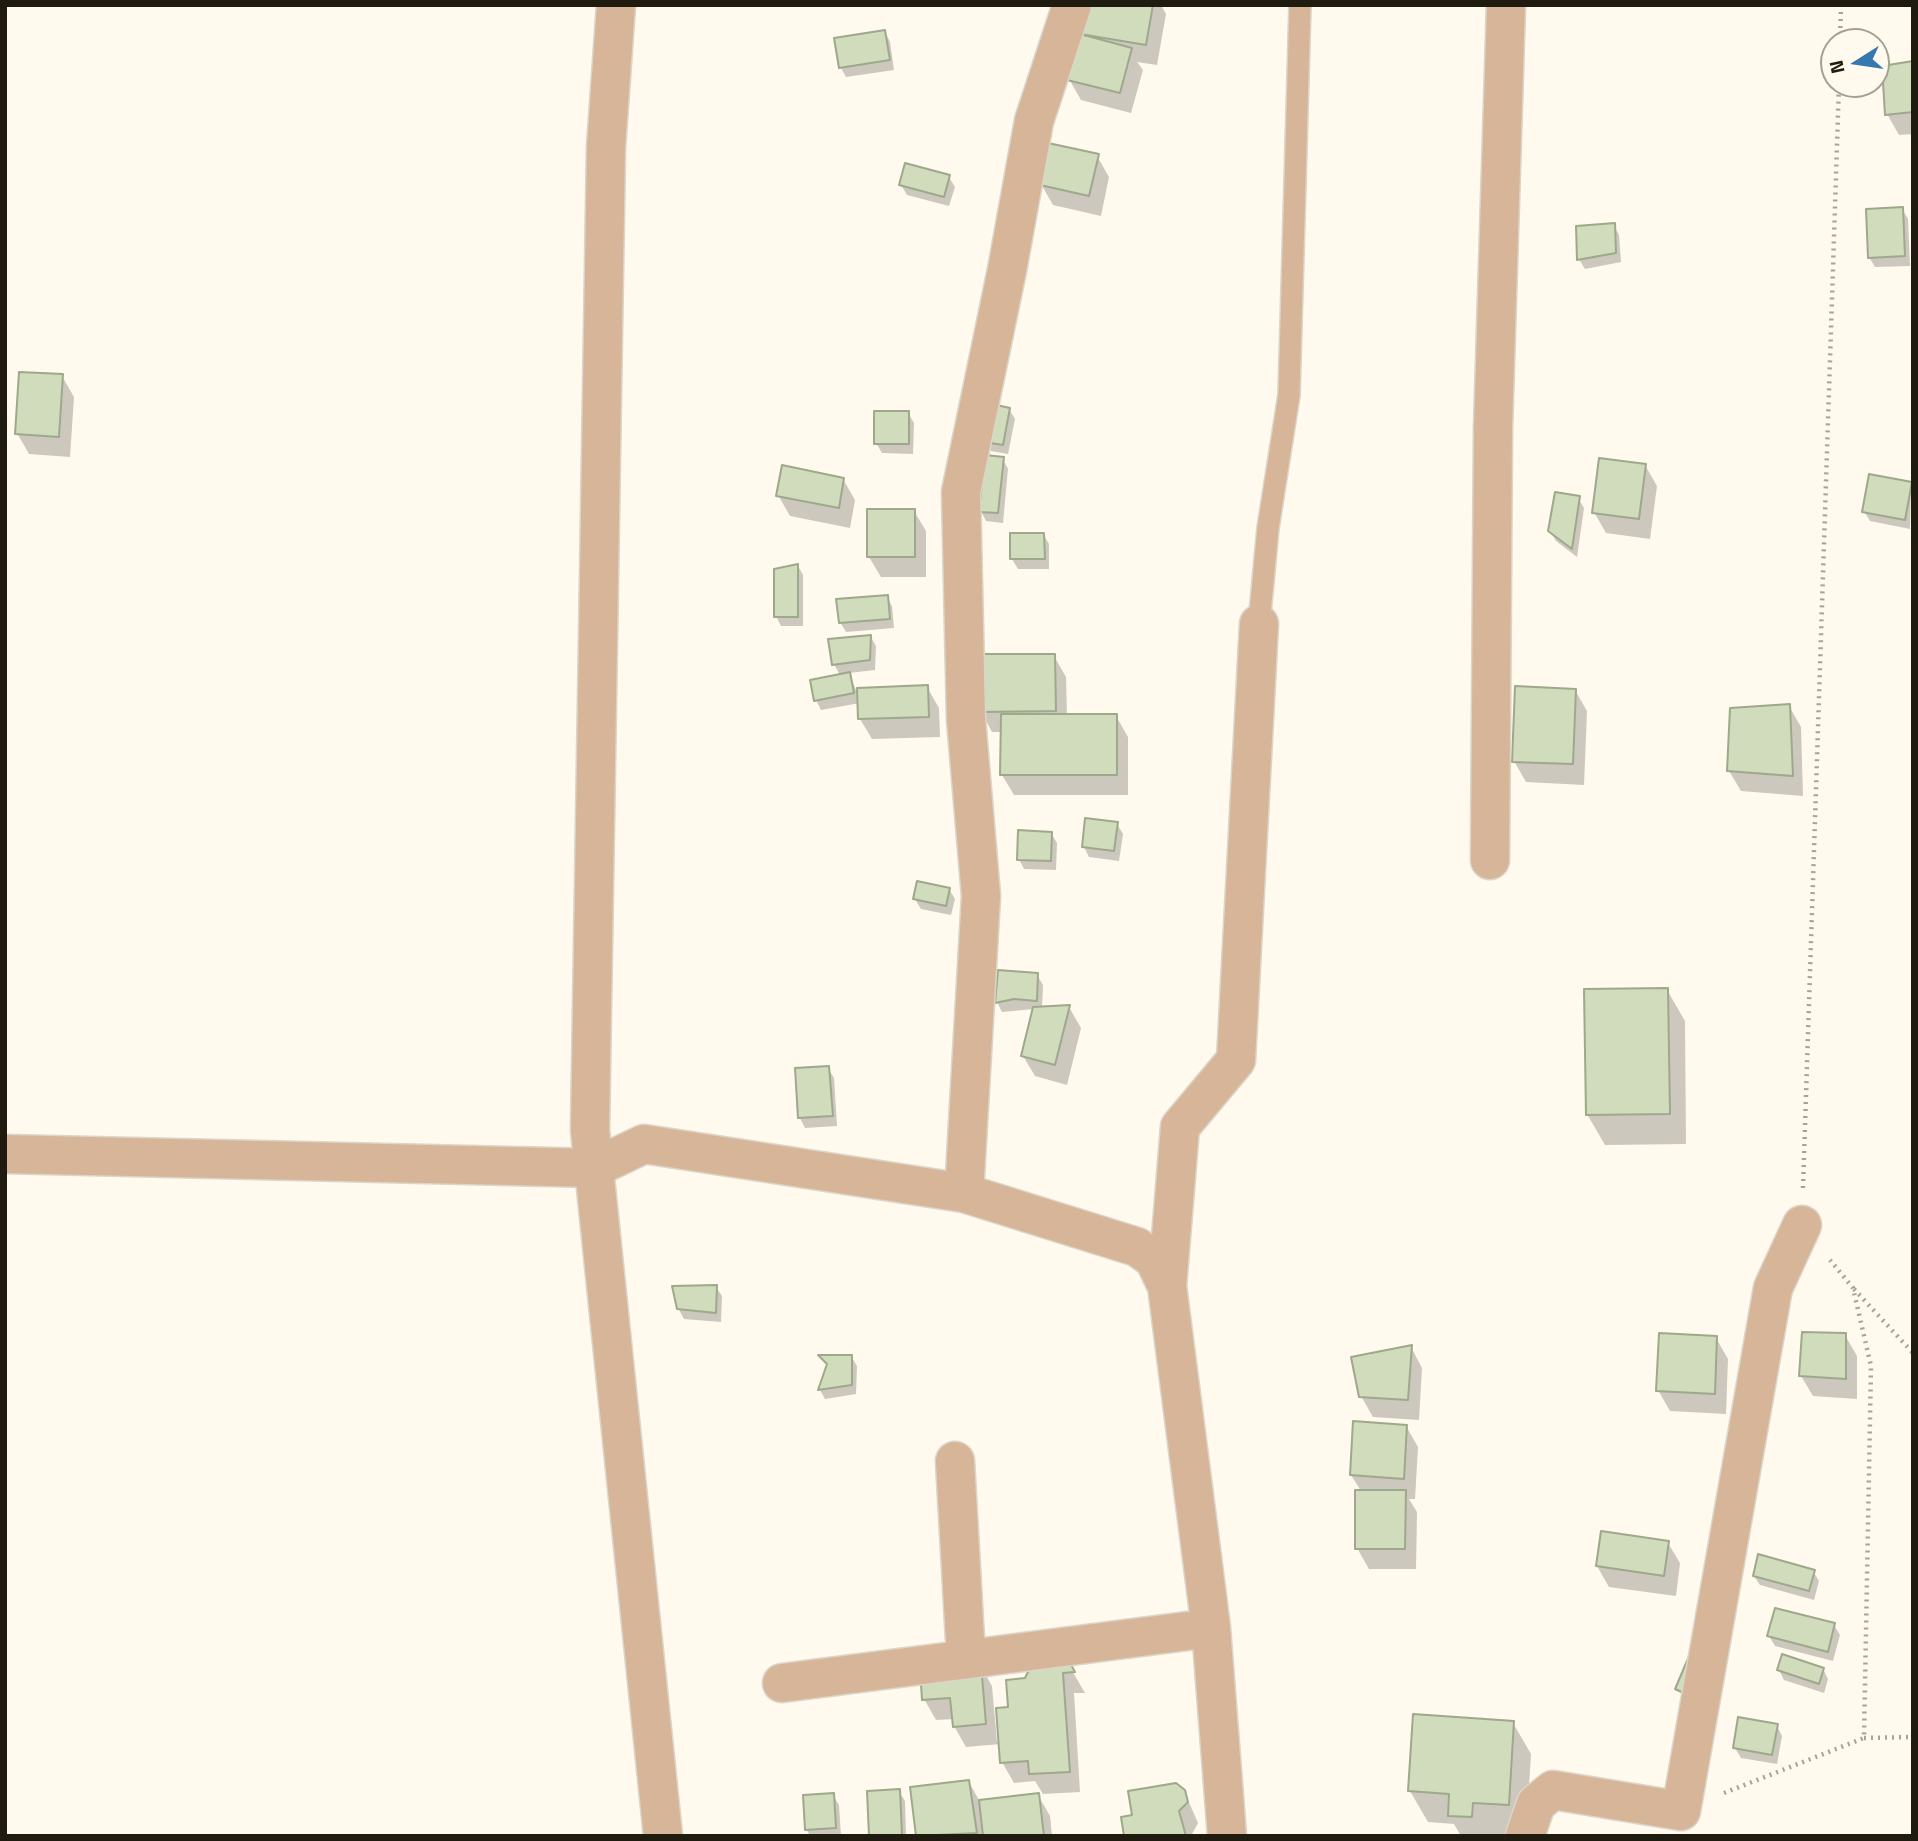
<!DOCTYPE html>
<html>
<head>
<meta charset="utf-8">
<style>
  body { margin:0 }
  #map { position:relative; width:1918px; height:1841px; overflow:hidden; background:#fffaed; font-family:"Titillium Web",sans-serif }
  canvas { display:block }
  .frame { position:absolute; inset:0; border:7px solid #1f1b0f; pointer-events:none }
  .north { position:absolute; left:1820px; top:28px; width:70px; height:70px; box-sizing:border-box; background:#fffaed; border:2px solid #a5a194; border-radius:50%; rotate:258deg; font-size:19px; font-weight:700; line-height:28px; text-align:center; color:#1f1b0f }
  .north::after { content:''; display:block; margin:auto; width:24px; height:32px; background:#3679af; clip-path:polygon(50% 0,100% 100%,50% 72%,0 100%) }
</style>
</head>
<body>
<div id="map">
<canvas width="1918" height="1841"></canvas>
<div class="frame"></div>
<div class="north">N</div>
</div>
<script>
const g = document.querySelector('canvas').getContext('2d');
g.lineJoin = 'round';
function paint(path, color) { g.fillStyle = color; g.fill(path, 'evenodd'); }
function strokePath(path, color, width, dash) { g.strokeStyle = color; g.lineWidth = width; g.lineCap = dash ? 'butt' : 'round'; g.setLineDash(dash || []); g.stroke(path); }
const shadow = new Path2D(`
  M1086,5H1161L1166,14L1157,65L1137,62L1143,70L1131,113L1081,100L1069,79Z
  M885,32L890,42L894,70L846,77L841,68Z
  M1913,63V134L1899,135L1887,114Z
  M1097,156L1109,177L1101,216L1053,205L1041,184Z
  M949,177L955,187L949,206L907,195L901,185Z
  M1902,209L1908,219L1910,266L1875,267L1869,257Z
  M1614,225L1619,235L1621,262L1585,269L1579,259Z
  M62,376L74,397L70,457L29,454L17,433Z
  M1009,409L1015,419L1008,454L991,451L986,441Z
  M908,413L914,423L913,454L882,453L876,443Z
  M1003,459L1008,469L1003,523L986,521L981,511Z
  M1645,465L1657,486L1650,539L1606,533L1594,512Z
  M843,479L855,500L850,528L790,516L778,495Z
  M1911,484L1910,529L1870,521L1864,511Z
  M1578,498L1584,508L1577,557L1556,541L1550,531Z
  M914,511L926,531V577H881L869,557Z
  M1043,534L1049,544V569H1018L1012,559Z
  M798,566L803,575V626H781L776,616Z
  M887,597L892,606L894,628L846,632L840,622Z
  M871,637L876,646L875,670L849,673L856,690L927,687L939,708L940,737L872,739L860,719V703L821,710L816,700L840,675L834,664Z
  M1054,656L1066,677L1067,716H1116L1128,737V795H1014L1002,775V732H992L981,712Z
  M1575,690L1587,711L1584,785L1526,782L1514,761Z
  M1789,706L1801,727L1803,796L1741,791L1729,771Z
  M1117,824L1123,834L1119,861L1089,857L1084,847Z
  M1051,833L1057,843L1056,870L1024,869L1019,859Z
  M949,889L955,899L951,915L921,909L915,899Z
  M1037,975L1043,985L1042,1008L1069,1007L1081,1028L1067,1085L1035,1076L1023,1056L1034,1009L1002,1012L997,1002Z
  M1667,990L1685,1021L1686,1144L1605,1145L1587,1114Z
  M828,1068L834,1078L837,1126L805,1128L800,1118Z
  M716,1287L722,1296L721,1322L684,1319L678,1308Z
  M1845,1335L1857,1356V1399L1813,1396L1801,1376Z
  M1716,1338L1728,1359L1726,1414L1670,1411L1658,1390Z
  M1411,1347L1422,1368L1419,1420L1373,1417L1361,1396Z
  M851,1356L857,1366L856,1394L825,1399L820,1390L828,1367L821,1357Z
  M1406,1426L1418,1447L1415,1499H1409L1417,1512L1416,1569H1369L1357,1548L1361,1491L1351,1475Z
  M1668,1543L1680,1563L1676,1596L1609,1587L1597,1566Z
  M1813,1571L1819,1581L1814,1600L1760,1585L1754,1576Z
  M1834,1625L1840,1635L1833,1661L1775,1646L1769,1636Z
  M1067,1662L1085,1693H1074L1080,1792L1043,1794L1035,1781L1014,1783L1002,1762L1001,1744L966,1747L954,1726V1719L936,1720L924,1699L980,1665L992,1686L997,1742H1000L1010,1709Z
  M1823,1669L1828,1679L1824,1693L1784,1680L1779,1670Z
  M1513,1723L1531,1754L1526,1836H1461L1454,1824L1428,1822L1410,1791Z
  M1777,1726L1782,1736L1777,1764L1741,1758L1735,1748Z
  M969,1782L980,1802L1038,1795L1050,1816L1052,1836H918Z
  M899,1791L905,1801L906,1836H871Z
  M1184,1791L1198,1823L1191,1836H1126L1134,1816Z
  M833,1795L839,1805L841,1836H810L807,1830Z`);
const building = new Path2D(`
  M1085,5H1153L1146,45L1080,34Z
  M885,30L890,60L839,68L834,38Z
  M1080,34L1132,48L1120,93L1067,80Z
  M1913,61V112L1885,115L1882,66Z
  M1048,143L1099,154L1089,196L1040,185Z
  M905,163L950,175L944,197L899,185Z
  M1903,207L1905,256L1868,258L1866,209Z
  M1615,223L1616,253L1577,260L1576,226Z
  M19,372L63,374L59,437L15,434Z
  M992,404L1010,408L1003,445L984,442Z
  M874,411H909V444H874Z
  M985,455L1004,457L998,513L979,512Z
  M1599,458L1646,464L1639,519L1592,513Z
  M782,465L844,478L839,508L776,496Z
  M1869,474L1912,482L1905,520L1862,512Z
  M1555,492L1580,496L1572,549L1548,531Z
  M867,509H915V557H867Z
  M1010,533H1044L1045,559H1010Z
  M798,564V617H774V569Z
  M888,595L890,619L839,623L836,599Z
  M871,635L870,660L832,665L828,639Z
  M979,654H1055L1056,711L979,712Z
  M850,672L854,693L814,701L810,680Z
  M928,685L929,717L858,719L857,688Z
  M1515,686L1576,689L1573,764L1512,762Z
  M1790,704L1793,776L1727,771L1730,708Z
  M1001,714H1117V775H1000Z
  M1085,818L1118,822L1114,851L1082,847Z
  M1018,830L1052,832L1051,861L1017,860Z
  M917,881L950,888L946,906L913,899Z
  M998,970L1038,973L1037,1001L1014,999L995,1003Z
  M1668,988L1670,1114L1586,1115L1584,989Z
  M1070,1005L1055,1065L1021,1056L1033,1007Z
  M829,1066L833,1116L798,1118L795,1068Z
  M717,1285L716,1313L677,1309L672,1286Z
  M1802,1332L1846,1333V1379L1799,1376Z
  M1659,1333L1717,1336L1715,1394L1656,1391Z
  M1412,1345L1408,1400L1359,1397L1351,1357Z
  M818,1355H852V1385L818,1390L827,1364Z
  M1353,1421L1407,1425L1404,1479L1350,1475Z
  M1355,1490H1406L1405,1549H1355Z
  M1601,1531L1669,1541L1664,1576L1596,1566Z
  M1758,1554L1815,1570L1809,1591L1753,1576Z
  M1775,1608L1835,1623L1828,1652L1767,1636Z
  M1696,1640L1688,1695L1675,1689Z
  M1039,1649L1069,1661L1075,1672L1063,1673L1070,1772L1029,1774L1028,1761L1000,1763L996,1708L1008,1707L1006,1680L1025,1678Z
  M1782,1654L1824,1668L1819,1684L1777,1670Z
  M981,1664L986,1724L953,1727L950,1698L922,1700L920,1669Z
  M1413,1714L1514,1721L1509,1805L1473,1803L1472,1817L1448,1816L1449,1794L1408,1791Z
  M1738,1717L1778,1724L1772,1755L1733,1748Z
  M969,1780L977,1833L916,1836L910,1787Z
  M1176,1783L1185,1790L1188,1802L1179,1811L1186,1836H1124L1121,1817L1132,1815L1128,1791Z
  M900,1789L902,1835L869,1836L867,1791Z
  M834,1793L836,1828L805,1830L803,1795Z
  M1039,1793L1044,1836H983L979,1800Z`);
const path = new Path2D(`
  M1840,42L1841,5
  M1803,1188L1839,84
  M1854,1289L1913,1353
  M1864,1738L1913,1737
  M1724,1793L1864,1738L1871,1366L1853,1288L1830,1260`);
const service = new Path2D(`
  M1259,624L1268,528L1289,395L1300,5`);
const minor = new Path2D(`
  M616,5L606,147L590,1130L663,1836
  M1490,860L1493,428L1506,5
  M5,1154L594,1168L644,1144L964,1193L1137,1247L1154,1259L1167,1286L1180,1127L1236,1060L1259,624
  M964,1193L981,896L966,719L961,492L1007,270L1034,121L1072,5
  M1167,1286L1211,1628L1227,1836
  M955,1461L966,1658
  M782,1683L1211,1628
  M1525,1836L1536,1804L1553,1790L1681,1811L1773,1288L1802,1225`);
paint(shadow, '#0003');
paint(building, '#d1dcbc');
strokePath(building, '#9ea88a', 2);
strokePath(service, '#dbd6c9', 24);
strokePath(minor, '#dbd6c9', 41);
strokePath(path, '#a8a397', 4.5, [2, 5]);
strokePath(service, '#d7b599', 21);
strokePath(minor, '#d7b599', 38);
</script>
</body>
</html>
